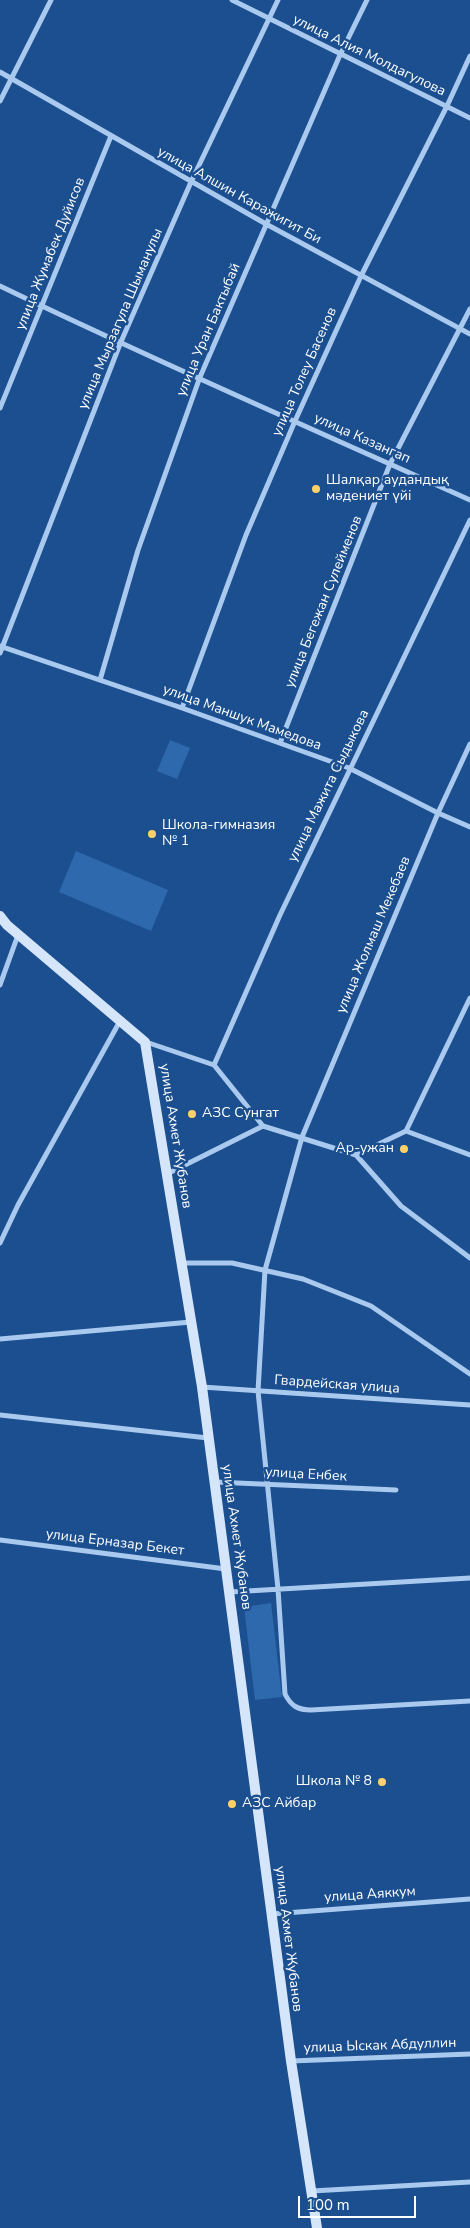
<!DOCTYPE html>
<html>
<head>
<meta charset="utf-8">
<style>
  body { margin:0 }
  #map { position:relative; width:470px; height:2228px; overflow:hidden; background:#1b4f8f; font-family:"Nunito Sans",sans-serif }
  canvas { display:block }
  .scale { position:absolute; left:298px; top:2196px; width:118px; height:22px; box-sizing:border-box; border:2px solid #fff; border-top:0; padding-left:6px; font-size:15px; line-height:18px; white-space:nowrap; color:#fff; -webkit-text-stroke:4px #1b4f8f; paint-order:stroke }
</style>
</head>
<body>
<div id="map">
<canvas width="470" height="2228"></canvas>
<div class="scale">100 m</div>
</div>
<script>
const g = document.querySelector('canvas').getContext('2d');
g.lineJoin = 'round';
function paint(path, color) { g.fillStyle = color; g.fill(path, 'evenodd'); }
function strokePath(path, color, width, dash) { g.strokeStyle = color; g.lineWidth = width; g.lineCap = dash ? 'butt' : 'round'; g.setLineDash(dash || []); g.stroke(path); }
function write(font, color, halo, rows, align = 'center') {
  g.font = font + ' "Nunito Sans",sans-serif'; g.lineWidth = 5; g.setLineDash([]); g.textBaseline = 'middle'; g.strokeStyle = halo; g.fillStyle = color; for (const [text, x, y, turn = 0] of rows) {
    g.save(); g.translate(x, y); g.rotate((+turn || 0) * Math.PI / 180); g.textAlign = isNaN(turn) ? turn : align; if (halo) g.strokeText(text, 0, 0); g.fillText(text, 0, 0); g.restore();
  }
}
const green = new Path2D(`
  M170,740L190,748L177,779L157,771Z
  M76,851L168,890L151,931L59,892Z
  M271,1603L282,1697L255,1700L244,1607Z`);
const street = new Path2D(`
  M232,0L470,118
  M0,72L266,224L470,334
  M0,101L51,0
  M0,286C155,361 313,429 470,500
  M0,408L111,136
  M0,646L182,708L349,768L438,813L470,827
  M0,653L120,344L191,182L278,0
  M100,680L138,550L200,377L340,55L367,0
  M182,708L246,535L295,421L361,276L447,106L470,56
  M280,743L390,464L470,309
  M470,744L438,813L302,1137L265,1270L258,1391L278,1589L285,1694C291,1706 298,1710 311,1710L470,1701
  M0,985L18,935
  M146,1042L214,1065L263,1126
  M214,1065L280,915L470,520
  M406,1131L470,998
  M356,1155L406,1131L470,1155
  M167,1174L263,1126L356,1155L401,1206L470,1258
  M0,1243L18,1205L120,1021
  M181,1263H232L303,1279L371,1306L470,1374
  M0,1339L191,1322
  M202,1387L470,1405
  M0,1415L208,1438
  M215,1482L396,1490
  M0,1540L226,1569
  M230,1592L470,1578
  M272,1914L470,1899
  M291,2061L470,2054
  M312,2191L470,2182`);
const secondary = new Path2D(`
  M0,916L7,925L145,1042L202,1387L291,2061L317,2228`);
const markers = [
  [316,489,5,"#ffd166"],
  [152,834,5,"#ffd166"],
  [192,1114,5,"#ffd166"],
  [404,1149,5,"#ffd166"],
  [382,1782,5,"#ffd166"],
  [232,1804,5,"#ffd166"]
];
const streetNames = [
  ["улица Алия Молдагулова",369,56,26],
  ["улица Алшин Каражигит Би",239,196,29],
  ["улица Жумабек Дуйисов",51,254,-68],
  ["улица Мырзагула Шыманулы",121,319,-67],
  ["улица Уран Бактыбай",209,330,-67],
  ["улица Толеу Басенов",305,372,-66],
  ["улица Казангап",362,439,24],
  ["улица Бегежан Сулейменов",324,602,-68],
  ["улица Маншук Мамедова",242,718,20],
  ["улица Мажита Сыдыкова",329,786,-64],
  ["улица Жолмаш Мекебаев",374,935,-67],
  ["улица Ахмет Жубанов",175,1136,81],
  ["Гвардейская улица",337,1385,4],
  ["улица Енбек",306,1475,3],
  ["улица Ахмет Жубанов",236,1537,82],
  ["улица Ерназар Бекет",115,1543,7],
  ["улица Аяккум",370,1895,-4],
  ["улица Ахмет Жубанов",288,1939,83],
  ["улица Ыскак Абдуллин",380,2046,-2]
];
const poiNames = [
  ["Шалқар аудандық",326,481],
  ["мәдениет үйі",326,497],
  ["Школа-гимназия",162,826],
  ["№ 1",162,842],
  ["АЗС Сунгат",202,1114],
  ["Ар-ужан",394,1149,"right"],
  ["Школа № 8",372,1782,"right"],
  ["АЗС Айбар",242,1804]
];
paint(green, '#2e69ad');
strokePath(street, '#a9c9ee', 5);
strokePath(secondary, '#d6e6fa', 10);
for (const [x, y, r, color] of markers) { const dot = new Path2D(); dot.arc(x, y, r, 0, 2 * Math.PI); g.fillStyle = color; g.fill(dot); strokePath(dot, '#1b4f8f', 2); }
write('14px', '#fff', '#1b4f8f', streetNames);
write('14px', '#fff', '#1b4f8f', poiNames, 'left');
</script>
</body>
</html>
